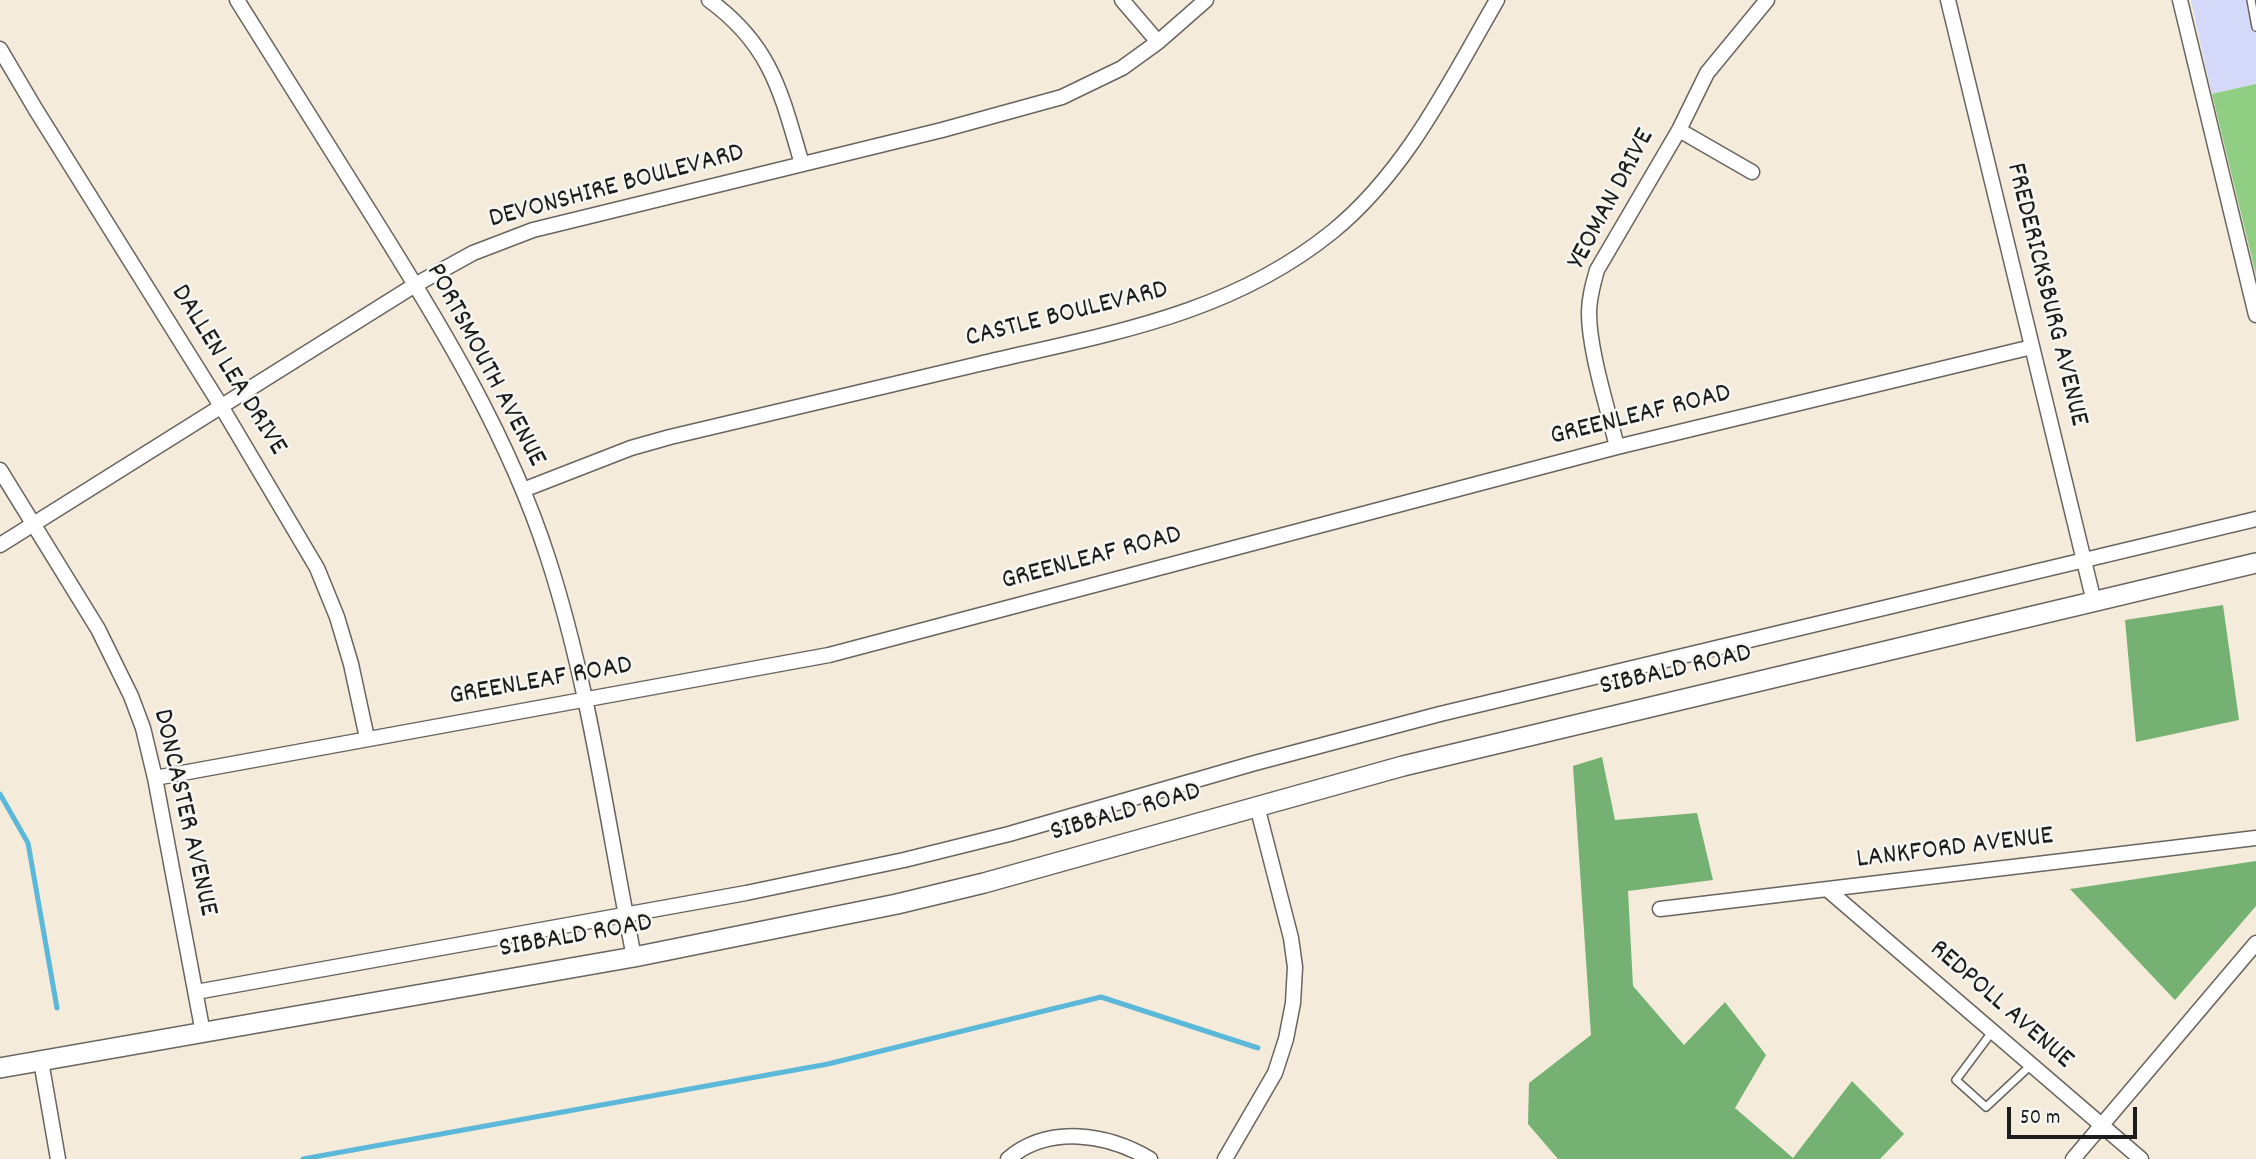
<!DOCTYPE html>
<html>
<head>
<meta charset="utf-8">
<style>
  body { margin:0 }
  #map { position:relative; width:2256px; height:1159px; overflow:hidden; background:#f4ebdb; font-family:Dekko,sans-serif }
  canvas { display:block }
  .scale { position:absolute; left:2007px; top:1107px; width:130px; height:32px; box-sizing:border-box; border:4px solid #1c1c1c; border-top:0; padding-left:9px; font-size:21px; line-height:24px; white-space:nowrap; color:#1c1c1c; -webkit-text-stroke:5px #f6f6f2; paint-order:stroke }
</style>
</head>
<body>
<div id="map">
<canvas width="2256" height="1159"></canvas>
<div class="scale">50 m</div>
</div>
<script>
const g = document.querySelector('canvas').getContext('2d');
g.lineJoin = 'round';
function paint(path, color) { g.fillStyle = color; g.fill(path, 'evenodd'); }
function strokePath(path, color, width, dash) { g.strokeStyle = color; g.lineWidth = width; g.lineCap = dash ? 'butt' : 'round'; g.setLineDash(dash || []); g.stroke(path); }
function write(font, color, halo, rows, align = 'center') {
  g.font = font + ' Dekko,sans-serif'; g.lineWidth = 5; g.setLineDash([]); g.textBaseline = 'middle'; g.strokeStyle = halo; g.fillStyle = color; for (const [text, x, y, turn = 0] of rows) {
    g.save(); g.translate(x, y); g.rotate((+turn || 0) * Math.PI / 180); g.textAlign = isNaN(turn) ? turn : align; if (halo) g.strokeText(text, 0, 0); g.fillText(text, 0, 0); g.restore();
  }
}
const built = new Path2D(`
  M2191,0H2256V84L2212,94Z`);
const green = new Path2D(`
  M2256,84V275L2212,94Z`);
const forest = new Path2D(`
  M2223,605L2239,720L2136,742L2125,620Z
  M1602,757L1615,820L1697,813L1713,880L1628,891L1633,986L1684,1045L1725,1002L1766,1055L1735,1108L1793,1158L1852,1081L1904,1134L1880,1159H1558L1528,1124L1529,1083L1591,1035L1573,766Z
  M2256,861V906L2175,1000L2070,889Z`);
const stream = new Path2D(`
  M0,794L28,843L57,1008
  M303,1159L828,1064L1101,997L1258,1048`);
const lane = new Path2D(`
  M2251,0L2256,27
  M1992,1032L1956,1080L1986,1107L2030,1066`);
const street = new Path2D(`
  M237,0C283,73 329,147 375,220C442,327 509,437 548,558C590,688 607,823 634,957
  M709,0C772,46 781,93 802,164
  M1122,0L1158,42
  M1948,0L2094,602
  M2180,0L2256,315
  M0,49L36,110L221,406L317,568L337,617L351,664L367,738
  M1679,130L1752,172
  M1617,447C1608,409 1589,351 1589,313C1589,298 1593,284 1597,270L1679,130L1707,73L1767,0
  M0,470L98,629L131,696L143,728L155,778L203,1033
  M523,490L631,448L670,437C773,413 876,388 979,364C1106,334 1228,316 1332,232C1407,171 1450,81 1497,0
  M0,545L415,285L473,253L533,230L942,130L1062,97L1122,68L1158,42L1206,0
  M155,778L829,655L1617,447L2032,347
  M1828,890L2141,1159
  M1660,909L2256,838
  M196,992L746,893L904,860L1009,834L1255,763L1440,714L2256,519
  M41,1061L58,1159
  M1008,1159C1049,1124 1108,1134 1150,1159
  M1225,1159L1275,1073L1286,1039L1293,1003L1295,967L1291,938L1257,806
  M2073,1159L2256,943`);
const secondary = new Path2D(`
  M0,1068L634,957L897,904L984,883L1403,766L2256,563`);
const streetNames = [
  ["DEVONSHIRE BOULEVARD",617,188,-15],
  ["YEOMAN DRIVE",1613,200,-62],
  ["FREDERICKSBURG AVENUE",2045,295,76],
  ["CASTLE BOULEVARD",1067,316,-14],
  ["PORTSMOUTH AVENUE",484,366,62],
  ["DALLEN LEA DRIVE",227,371,58],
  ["GREENLEAF ROAD",1641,417,-14],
  ["GREENLEAF ROAD",1092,560,-15],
  ["SIBBALD ROAD",1676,672,-13],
  ["GREENLEAF ROAD",541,683,-10],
  ["DONCASTER AVENUE",183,813,77],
  ["SIBBALD ROAD",1126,814,-16],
  ["LANKFORD AVENUE",1955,850,-7],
  ["SIBBALD ROAD",576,938,-10],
  ["REDPOLL AVENUE",2000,1006,41]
];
paint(built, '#d4d8f9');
paint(green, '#90ce84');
paint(forest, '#74b172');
strokePath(stream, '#5bb8d9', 5);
strokePath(lane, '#68645f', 10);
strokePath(street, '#68645f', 17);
strokePath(secondary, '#68645f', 22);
strokePath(lane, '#fff', 7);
strokePath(street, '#fff', 14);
strokePath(secondary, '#fff', 19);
write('28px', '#1c1c1c', '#f6f6f2', streetNames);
</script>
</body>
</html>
